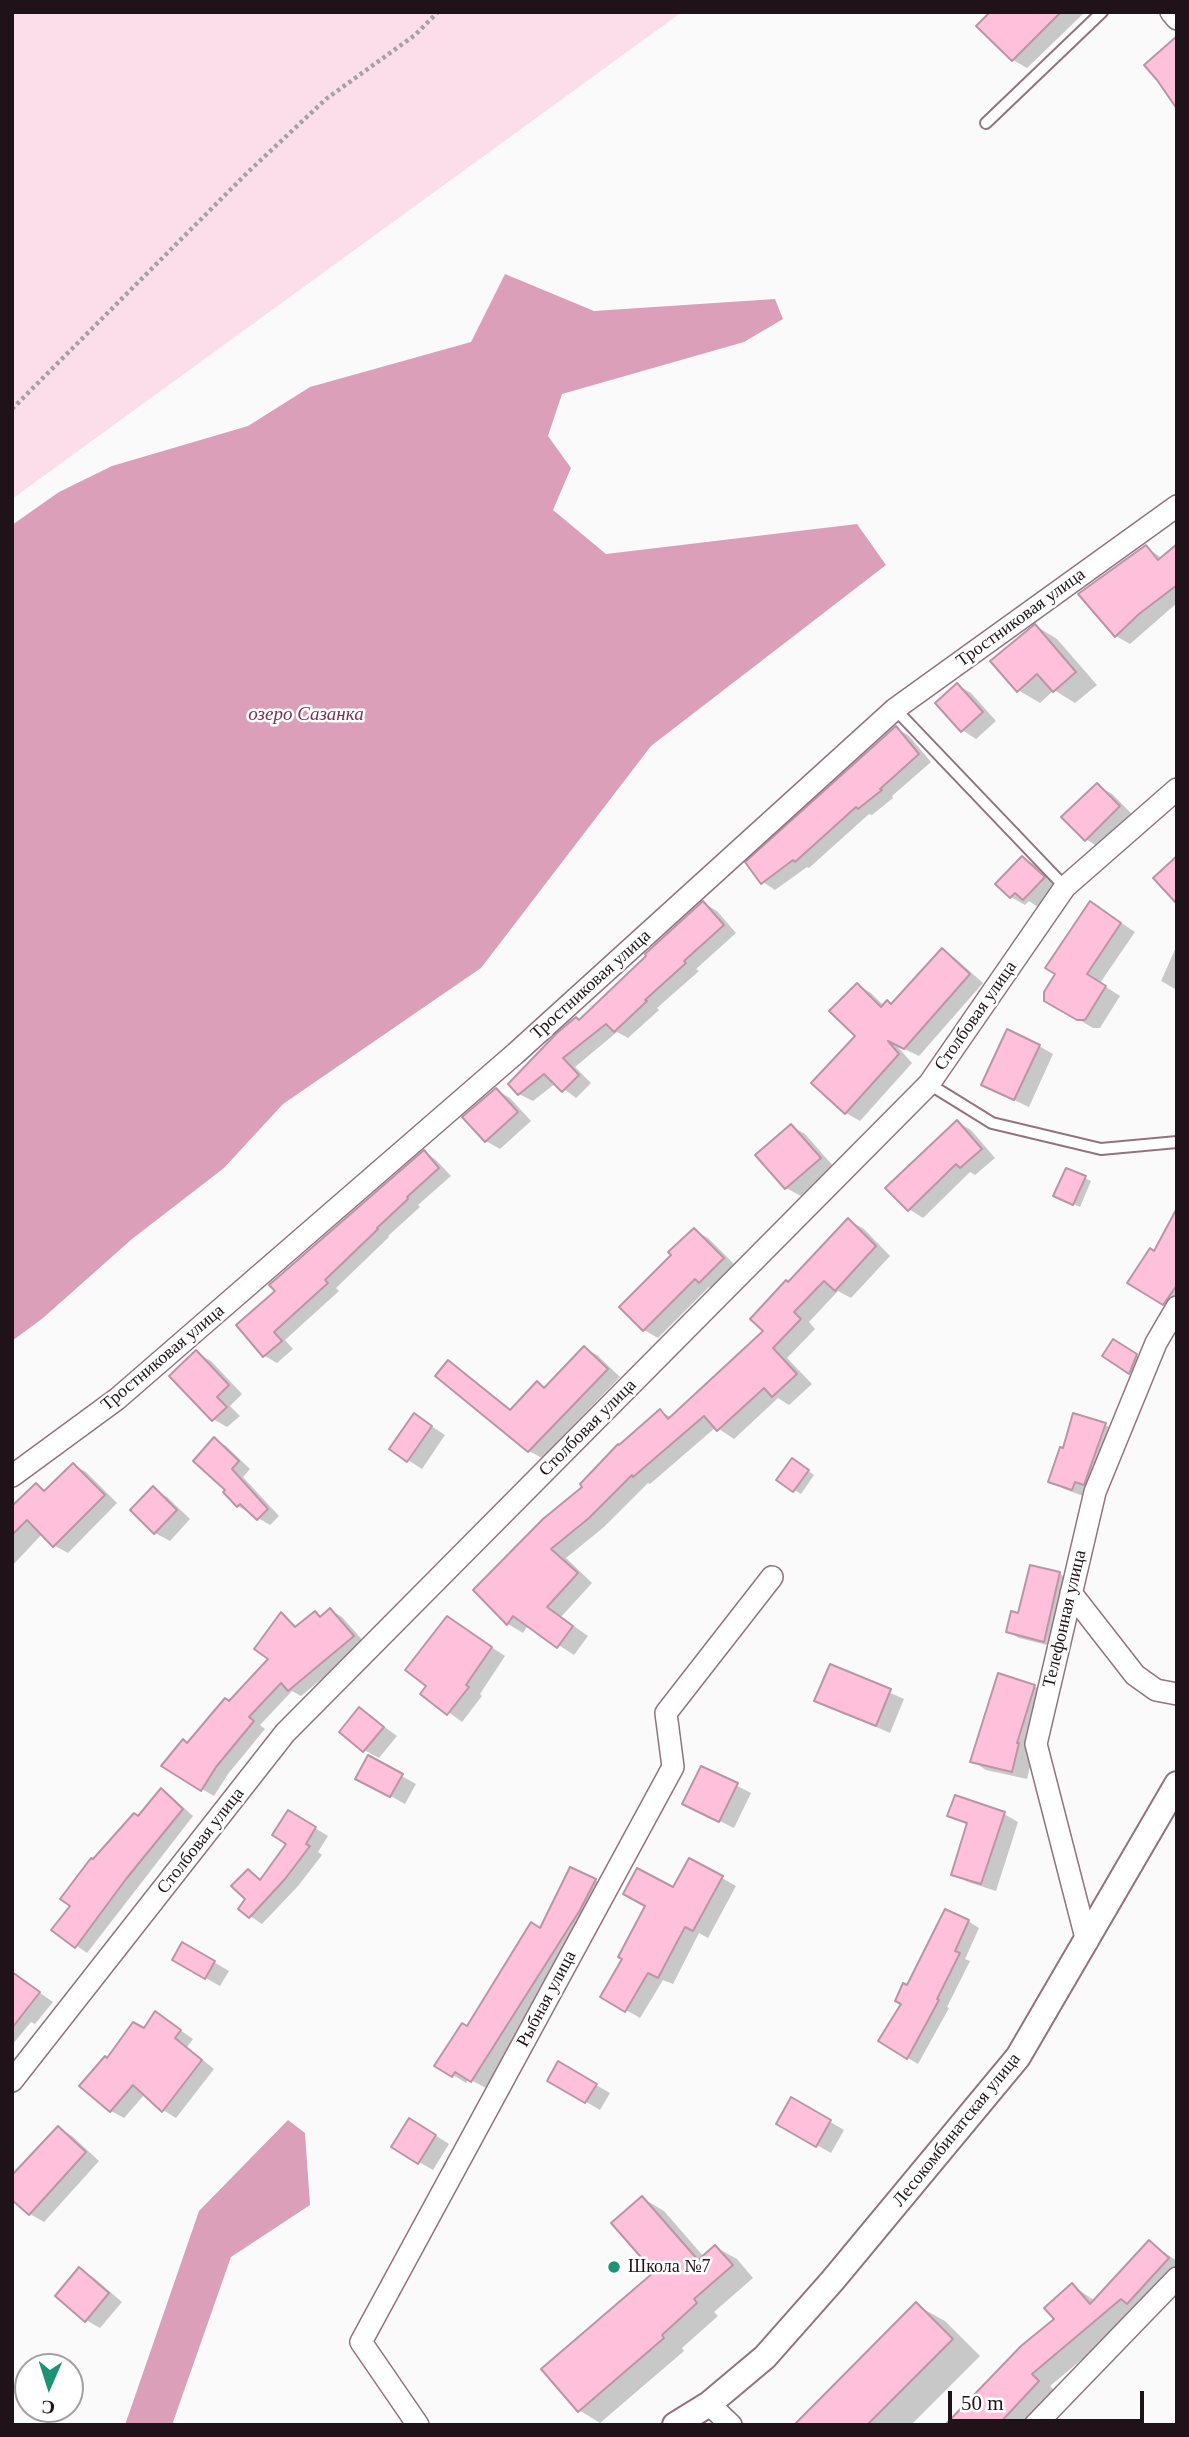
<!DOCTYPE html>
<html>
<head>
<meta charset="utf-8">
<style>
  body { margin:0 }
  #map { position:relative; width:1189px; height:2437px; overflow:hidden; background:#fafafa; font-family:Georgia,serif }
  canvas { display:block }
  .frame { position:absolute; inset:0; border:14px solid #1f1218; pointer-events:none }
  .north { position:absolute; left:14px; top:2353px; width:70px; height:70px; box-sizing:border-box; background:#fff; border:2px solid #a5a0a3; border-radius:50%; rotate:183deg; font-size:19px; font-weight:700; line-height:28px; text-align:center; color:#1f1218 }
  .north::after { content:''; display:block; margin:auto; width:24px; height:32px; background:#1d9275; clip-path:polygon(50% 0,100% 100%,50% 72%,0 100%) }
  .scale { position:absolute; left:948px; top:2391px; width:196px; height:32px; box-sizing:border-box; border:4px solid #1f1218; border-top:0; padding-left:9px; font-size:21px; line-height:24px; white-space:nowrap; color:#1f1218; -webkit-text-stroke:5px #fff; paint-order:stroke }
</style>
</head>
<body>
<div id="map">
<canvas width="1189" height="2437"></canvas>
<div class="frame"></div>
<div class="north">С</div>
<div class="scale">50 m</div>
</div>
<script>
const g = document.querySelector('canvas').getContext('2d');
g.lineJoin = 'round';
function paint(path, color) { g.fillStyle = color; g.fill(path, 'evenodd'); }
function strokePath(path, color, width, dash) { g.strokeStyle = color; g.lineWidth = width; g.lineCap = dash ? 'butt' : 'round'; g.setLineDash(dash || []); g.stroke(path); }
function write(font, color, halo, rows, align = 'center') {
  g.font = font + ' Georgia,serif'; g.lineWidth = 5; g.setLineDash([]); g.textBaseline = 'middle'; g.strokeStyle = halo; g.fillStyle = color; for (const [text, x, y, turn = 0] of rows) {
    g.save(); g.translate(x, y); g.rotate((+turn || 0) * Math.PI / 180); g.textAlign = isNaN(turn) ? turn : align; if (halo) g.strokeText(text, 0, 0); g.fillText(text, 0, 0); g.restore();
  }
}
const green = new Path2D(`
  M12,12H682L12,499Z`);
const water = new Path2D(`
  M505,274L594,311L775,299L783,319L744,342L562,394L548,436L571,468L553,510L606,554L857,524L886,565L651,746L481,968L283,1104L224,1168L132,1239L43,1318L12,1341V525L59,492L112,466L248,426L310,387L471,342Z
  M288,2120L305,2133L310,2205L231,2257L172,2425H125L199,2211Z`);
const shadow = new Path2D(`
  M1025,12H1085L1027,68L1013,60L979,26Z
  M1177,546V603L1130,644L1116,636L1146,547L1163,559Z
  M1036,626L1057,639L1097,685L1075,703L1054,690L1040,703L1018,690Z
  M957,685L971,693L996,721L976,739L962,730Z
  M896,728L909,736L931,762L892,796L893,798L872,815L869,814L809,868L807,867L775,890L763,882Z
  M1098,786L1112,794L1133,815L1100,848L1086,839Z
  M1023,858L1037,866L1058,886L1038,907L1029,901L1025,905L1011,897Z
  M703,903L717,911L736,933L696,969L699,971L657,1008L659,1010L628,1038L617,1032L575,1067L591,1083L576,1098L556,1083L533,1101L519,1094L580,1021Z
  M1105,912L1135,932L1100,983L1120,996L1100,1028H1093L1046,1000Z
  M1177,945V990L1161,981Z
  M942,950L956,959L983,983L919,1056L896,1045L912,1063L860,1121L846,1113L814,1083L857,1036V985L871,993L884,1006L892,1005Z
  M1039,1046L1053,1054L1029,1107L997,1092Z
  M496,1090L510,1098L531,1121L500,1149L486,1141Z
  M957,1122L971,1130L995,1158L975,1175L970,1172L923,1218L909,1209Z
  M791,1126L805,1134L834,1167L801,1196L786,1188L758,1155Z
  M424,1152L436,1160L451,1176L418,1205L420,1207L388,1236L389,1237L336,1288L339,1291L285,1340L293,1349L277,1363L265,1356L277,1291Z
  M1085,1178L1091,1181L1080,1207L1062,1199Z
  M848,1220L864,1229L890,1256L851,1298L838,1291L809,1322L815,1329L787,1358L812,1384L789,1405L778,1398L734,1439L716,1427L650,1484L648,1483L604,1527L566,1558L592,1583L561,1617L588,1636L574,1655L528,1625L523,1633L508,1624L475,1590L585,1487L620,1447L660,1411L672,1418L766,1331L789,1284Z
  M1177,1222V1311L1164,1304L1155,1253Z
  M694,1230L708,1238L737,1267L714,1290L709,1287L658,1338L644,1330L622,1307L674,1255Z
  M1114,1341L1143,1359L1136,1376L1104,1355Z
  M584,1348L597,1355L620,1377L542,1458L529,1451L448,1362L461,1370L512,1410L537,1383L546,1388Z
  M196,1353L211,1361L242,1394L230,1406L240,1416L227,1427L213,1419Z
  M1074,1415L1105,1425L1120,1433L1086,1497L1064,1489L1050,1481L1064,1450Z
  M428,1424L445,1435L422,1469L391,1449Z
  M214,1439L226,1446L250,1469L243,1477L279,1516L270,1525L238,1506L228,1490Z
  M799,1464L814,1475L801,1494L779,1480Z
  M73,1465L86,1472L117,1503L68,1553L55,1546L43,1533L12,1566V1509L36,1485L47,1491Z
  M153,1489L167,1497L190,1519L170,1541L155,1533L132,1510Z
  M1031,1567L1060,1574L1070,1580L1055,1647L1019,1638L1008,1632L1020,1615Z
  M330,1610L342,1617L365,1643L301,1696L292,1691L260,1725L265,1729L228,1774L214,1796L202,1789L188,1745L270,1659L282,1615L298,1627L315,1613L322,1617Z
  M461,1627L505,1656L480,1694L482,1696L462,1722L423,1693Z
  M830,1666L904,1699L890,1733L816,1700Z
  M1034,1686L1048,1694L1027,1779L986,1770L972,1761Z
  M360,1709L397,1736L379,1758L364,1750Z
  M369,1758L416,1784L405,1804L358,1778Z
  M702,1768L751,1793L734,1828L699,1811Z
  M161,1791L172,1797L193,1816L87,1953L54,1930L72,1906L93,1862L139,1818Z
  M289,1812L328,1836L318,1852L322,1855L298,1886L262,1924L250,1916L248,1871L262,1880L289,1844Z
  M1004,1814L1018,1822L996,1891L968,1882L954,1874L968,1825L949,1815Z
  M690,1860L736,1886L708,1938L699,1933L673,1984L663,1980L640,2018L602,1996L624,1959L674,1889Z
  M595,1880L608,1888L593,1917L486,2088L469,2079L466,2083L453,2075L467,2029L541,1930Z
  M968,1921L979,1928L965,1959L970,1961L947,2007L949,2008L918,2064L908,2058L903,2003L908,1987Z
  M183,1944L229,1971L220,1986L174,1960Z
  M17,1977L53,2002L35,2024L31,2022L12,2045V1984Z
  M156,2013L193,2039L187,2047L214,2069L176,2118L163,2110L145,2094L124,2118L111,2111L107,2060L144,2031Z
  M559,2064L610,2093L600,2110L549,2080Z
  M791,2099L844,2130L831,2153L778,2123Z
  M58,2128L72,2136L99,2161L44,2222L30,2214Z
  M424,2128L449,2144L433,2170L419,2162Z
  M642,2198L664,2211L704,2257L715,2247L737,2259L753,2278L714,2312L718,2316L682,2348L684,2351L600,2423L579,2410L656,2272Z
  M1149,2242L1177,2261V2280L1050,2386L1057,2393L1026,2425H948L1056,2319L1072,2285L1095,2301Z
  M80,2270L94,2278L122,2302L100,2328L86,2320Z
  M916,2305L945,2321L980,2356L911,2425H797Z`);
const building = new Path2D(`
  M990,12H1061L1012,61L976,26Z
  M1177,36V109L1157,80L1144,65Z
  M1177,544V585L1139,614L1115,637L1078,594L1146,545L1158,560Z
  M1035,624L1076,672L1053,692L1037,674L1017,692L990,661Z
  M957,683L983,712L961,732L935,703Z
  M896,726L919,754L880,789L882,790L858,809L856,807L795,862L793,860L761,884L745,862Z
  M1097,783L1120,806L1085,841L1061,817Z
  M1022,856L1045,877L1023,900L1015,893L1010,898L995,884Z
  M1177,856V904L1153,878Z
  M703,901L724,925L684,961L686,963L645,1000L647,1001L614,1032L606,1024L563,1058L579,1075L562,1092L544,1074L518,1095L508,1084L557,1033L576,1017L579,1020L646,956L645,954Z
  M1090,901L1121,923L1087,974L1106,986L1085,1020H1077L1044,1001V992L1055,974L1045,968Z
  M942,948L970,974L904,1049L888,1041L899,1054L845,1114L811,1083L855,1036L829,1011L857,983L881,1007L887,1000L891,1004Z
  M1007,1029L1040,1045L1014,1100L981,1085Z
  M496,1088L518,1112L485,1142L462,1117Z
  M957,1120L982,1149L960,1168L956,1164L908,1211L885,1188Z
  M791,1124L821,1158L785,1189L755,1155Z
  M424,1150L439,1168L407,1197L408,1199L377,1228L378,1229L325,1280L328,1283L274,1332L282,1341L263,1357L236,1325L275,1291L269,1285Z
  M1066,1168L1086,1176L1073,1205L1053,1196Z
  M1177,1208V1285L1163,1305L1127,1283L1150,1248L1154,1251Z
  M848,1218L876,1246L835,1291L824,1281L794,1312L801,1319L773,1348L797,1374L772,1397L764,1388L717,1431L704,1416L633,1477L632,1475L589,1518L551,1549L578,1573L547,1607L573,1626L557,1648L513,1616L507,1625L473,1590L543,1519L582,1487L580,1484L618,1444L619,1445L660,1409L668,1419L763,1331L750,1319L786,1280L788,1282Z
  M694,1228L724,1258L699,1283L695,1279L643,1331L619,1307L671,1255L668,1252Z
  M1113,1339L1137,1354L1129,1374L1102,1356Z
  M584,1346L608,1369L528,1452L435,1376L448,1360L510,1410L537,1381L544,1388Z
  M196,1350L229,1385L217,1397L227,1407L212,1421L169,1376Z
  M414,1413L432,1426L407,1462L389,1449Z
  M1073,1413L1106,1423L1084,1485L1075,1482L1072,1490L1048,1482L1060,1447L1063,1448Z
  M214,1437L239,1461L232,1469L268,1509L257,1520L240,1504L237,1507L223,1492L225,1490L193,1461Z
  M792,1458L809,1470L793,1492L776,1480Z
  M73,1463L105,1495L53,1547L27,1520L12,1535V1506L36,1483L44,1491Z
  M153,1486L177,1510L154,1534L130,1510Z
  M1030,1565L1060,1572L1044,1642L1006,1632L1011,1611L1018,1613Z
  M330,1608L354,1636L288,1691L281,1683L249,1717L254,1721L216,1767L201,1791L161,1766L183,1739L187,1743L225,1698L229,1701L268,1659L254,1649L281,1612L295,1627L315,1611L320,1617Z
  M447,1616L492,1647L466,1685L469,1687L447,1715L420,1694L426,1686L405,1670Z
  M830,1664L891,1689L876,1726L814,1701Z
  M998,1673L1035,1685L1017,1743H1019L1012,1772L970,1762Z
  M359,1707L384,1727L363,1752L339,1732Z
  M368,1755L403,1774L390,1797L355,1779Z
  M701,1766L738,1783L719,1822L682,1804Z
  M161,1788L183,1809L126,1879L75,1948L51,1930L70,1906L60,1899L91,1858L93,1859L134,1813L138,1816Z
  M955,1795L1005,1812L981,1884L951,1875L967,1823L947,1816Z
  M288,1810L316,1827L306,1844L310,1846L285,1879L249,1918L238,1909L245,1899L231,1886L248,1869L260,1880L286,1844L272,1835Z
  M689,1858L723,1876L693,1931L685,1927L658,1978L648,1973L625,2012L600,1997L622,1959L618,1957L645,1906L623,1894L637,1868L673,1887Z
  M570,1867L596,1879L580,1910L471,2082L455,2072L452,2077L434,2066L462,2023L467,2026L531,1922L540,1928Z
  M945,1909L969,1920L955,1951L960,1953L937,1999L939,2000L907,2059L878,2041L901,2004L895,2001L903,1983L907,1985Z
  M182,1942L215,1961L205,1979L172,1960Z
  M12,1972L40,1992L12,2028Z
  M155,2011L181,2030L175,2038L202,2060L162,2112L133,2085L110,2112L79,2086L105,2056L107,2058L133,2022L144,2028Z
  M558,2061L597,2084L585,2103L547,2081Z
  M791,2097L831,2120L816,2147L776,2124Z
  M409,2118L436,2135L418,2164L391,2147Z
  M58,2126L86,2152L29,2215L12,2200V2175Z
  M642,2196L698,2260L715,2245L733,2265L694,2299L697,2303L662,2335L664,2338L578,2412L541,2369L654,2272L611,2223Z
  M1149,2240L1169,2258L1127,2304L1121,2299L1032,2374L1039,2381L998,2425H945L1021,2346L1054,2319L1044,2308L1072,2283L1090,2304Z
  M79,2267L109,2293L85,2322L55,2296Z
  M916,2302L953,2339L867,2425H794Z`);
const path = new Path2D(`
  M12,409L248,172L326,99L415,35L438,12`);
const service = new Path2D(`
  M986,123L1102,12
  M895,709L1065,887
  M929,1084L992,1123L1101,1149L1177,1142`);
const minor = new Path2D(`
  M1171,12L1177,19
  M12,1476L117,1399L516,1053L895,709L1177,506
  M1071,1593L1135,1675L1156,1690L1177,1694
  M1087,1942L1036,1744L1095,1492L1156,1343L1177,1307
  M12,2081L285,1733L929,1084L1065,887L1177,789
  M709,2404L731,2425
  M418,2425L361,2342L673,1767L666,1713L772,1577
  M1035,2425L1177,2278`);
const tertiary = new Path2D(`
  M675,2425L709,2404L765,2357L833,2280L1018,2057L1177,1784`);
const markers = [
  [614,2267,7,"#1d9275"]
];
const streetNames = [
  ["Тростниковая улица",1021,618,-36],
  ["Тростниковая улица",591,985,-42],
  ["Столбовая улица",976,1016,-55],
  ["Тростниковая улица",163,1358,-40],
  ["Столбовая улица",588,1428,-45],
  ["Телефонная улица",1065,1619,-77],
  ["Столбовая улица",201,1841,-52],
  ["Рыбная улица",547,1999,-62],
  ["Лесокомбинатская улица",957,2130,-51]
];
const poiNames = [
  ["Школа №7",628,2267]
];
const waterNames = [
  ["озеро Сазанка",306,715]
];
paint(green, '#fcdeea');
paint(water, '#db9fba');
paint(shadow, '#0003');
paint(building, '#ffc0db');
strokePath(building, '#ba96a5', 2);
strokePath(service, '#947280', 14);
strokePath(minor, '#947280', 24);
strokePath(tertiary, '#947280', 28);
strokePath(path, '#a6a1a4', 4.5, [3.5, 3.5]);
strokePath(service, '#fff', 10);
strokePath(minor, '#fff', 21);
strokePath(tertiary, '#fff', 24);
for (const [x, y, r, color] of markers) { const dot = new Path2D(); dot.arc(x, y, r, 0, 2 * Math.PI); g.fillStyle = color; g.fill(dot); strokePath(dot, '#fff', 2.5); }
write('18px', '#1f1218', '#fff', streetNames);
write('18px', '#1f1218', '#fff', poiNames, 'left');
write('italic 19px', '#773054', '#fff', waterNames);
</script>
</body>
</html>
